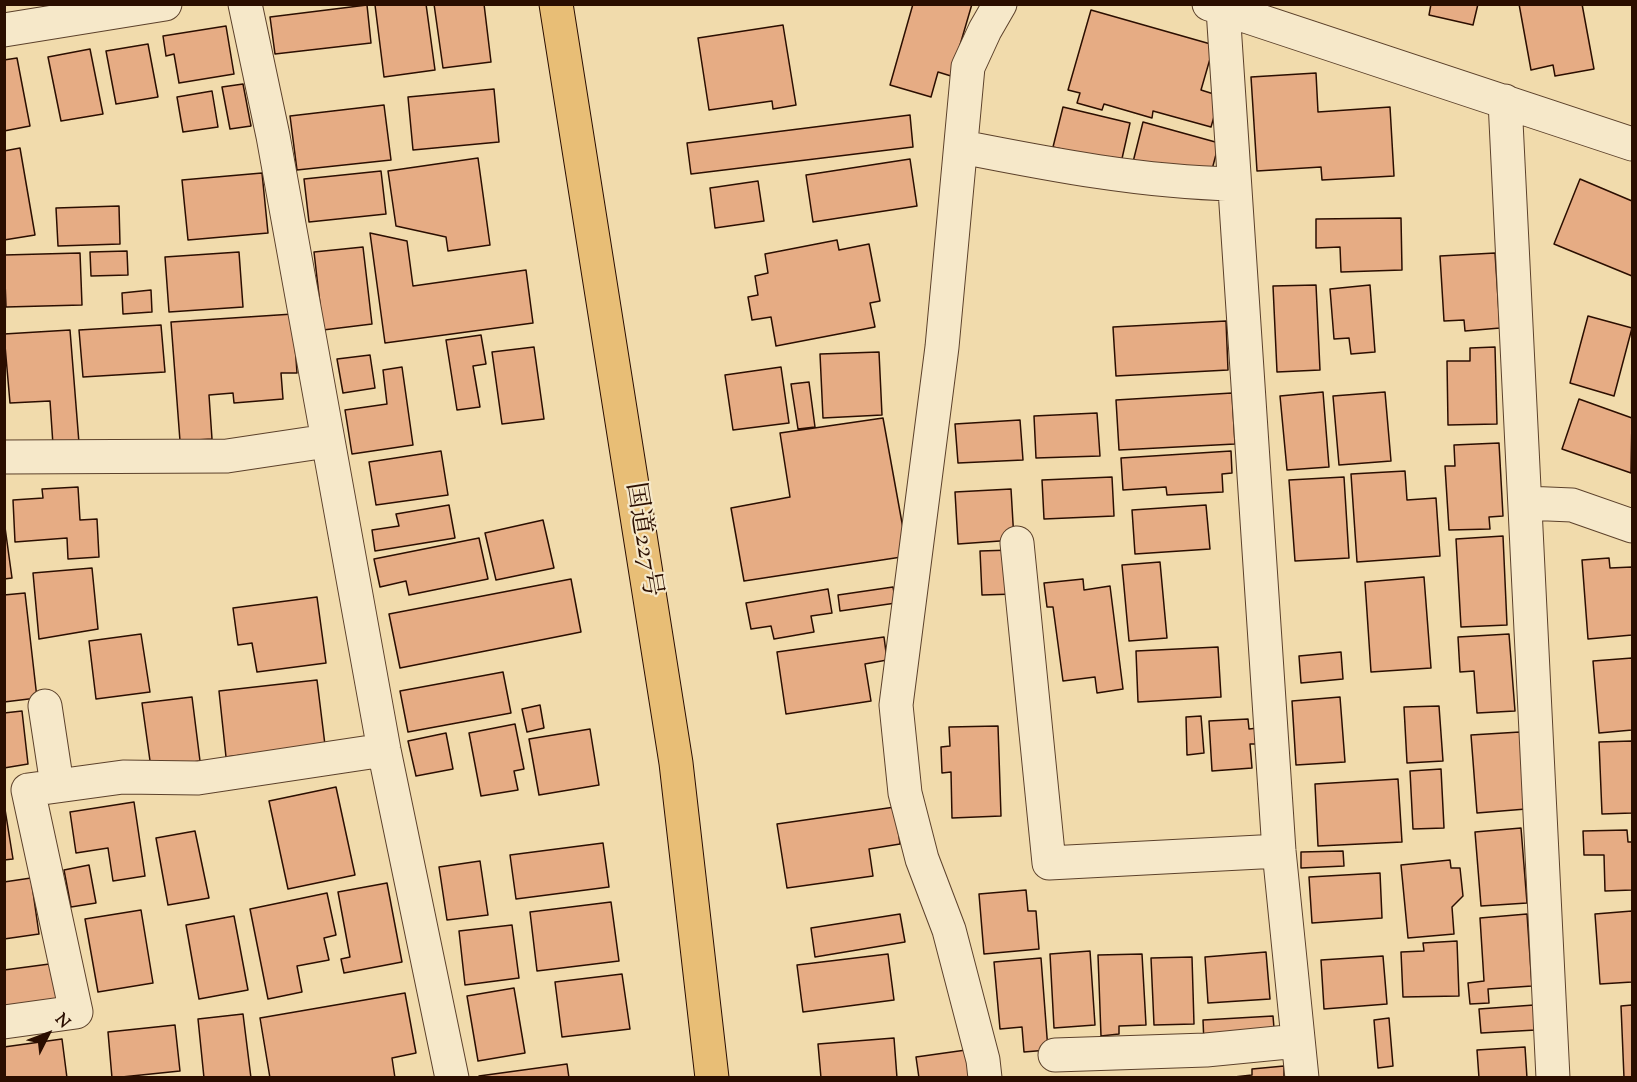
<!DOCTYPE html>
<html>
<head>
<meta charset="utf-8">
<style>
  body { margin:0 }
  #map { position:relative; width:1637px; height:1082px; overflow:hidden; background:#f1dbac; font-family:"Sorts Mill Goudy",serif }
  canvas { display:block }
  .frame { position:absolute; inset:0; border:6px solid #2b0e00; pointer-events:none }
  .north { position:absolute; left:18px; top:1004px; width:60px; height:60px; -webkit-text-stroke:4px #f6e8c9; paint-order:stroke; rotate:48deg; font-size:16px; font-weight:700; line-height:24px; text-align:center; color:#2b0e00 }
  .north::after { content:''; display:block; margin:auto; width:21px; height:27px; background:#2b0e00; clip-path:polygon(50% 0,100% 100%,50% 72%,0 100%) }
</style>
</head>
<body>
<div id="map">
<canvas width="1637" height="1082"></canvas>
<div class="frame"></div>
<div class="north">N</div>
</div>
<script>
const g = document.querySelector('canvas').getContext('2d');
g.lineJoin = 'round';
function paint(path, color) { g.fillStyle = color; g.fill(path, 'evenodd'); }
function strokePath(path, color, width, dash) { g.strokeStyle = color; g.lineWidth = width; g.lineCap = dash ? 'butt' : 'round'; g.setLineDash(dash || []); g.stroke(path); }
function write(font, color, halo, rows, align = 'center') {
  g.font = font + ' "Sorts Mill Goudy","Noto Serif JP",serif'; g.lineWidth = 4.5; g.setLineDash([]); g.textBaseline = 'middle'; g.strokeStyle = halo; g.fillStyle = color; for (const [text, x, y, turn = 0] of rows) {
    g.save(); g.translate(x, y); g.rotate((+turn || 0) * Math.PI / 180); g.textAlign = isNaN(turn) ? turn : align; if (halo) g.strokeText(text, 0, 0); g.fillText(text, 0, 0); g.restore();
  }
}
const building = new Path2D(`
  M426,4L435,70L384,77L375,5Z
  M434,4H484L491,62L443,68Z
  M913,4H972L951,76L938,72L931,97L890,85Z
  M1431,4H1478L1473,25L1429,15Z
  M1519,4H1582L1594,69L1555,76L1553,65L1531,70Z
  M367,5L371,43L275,54L270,17Z
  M1091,10L1214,45L1201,90L1220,96L1211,127L1153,111L1152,118L1104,104L1102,110L1077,103L1080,93L1068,90Z
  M783,25L796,105L773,109L772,101L709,110L698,38Z
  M226,26L234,74L179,83L174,54L166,56L163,36Z
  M148,44L158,97L116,104L106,51Z
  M90,49L103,114L61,121L48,57Z
  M17,58L30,126L4,131V60Z
  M1316,73L1318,112L1390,107L1394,176L1322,180L1321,167L1257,171L1251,77Z
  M243,84L251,126L230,129L222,87Z
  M494,89L499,142L413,150L408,97Z
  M212,91L218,127L183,132L177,97Z
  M384,105L391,160L297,170L290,116Z
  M1063,107L1130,123L1121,163L1053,147Z
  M910,115L913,147L691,174L687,143Z
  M1143,122L1219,143L1209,181L1131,170Z
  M20,148L35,235L4,240V151Z
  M478,158L490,245L448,251L446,237L396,226L388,171Z
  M910,159L917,206L813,222L806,175Z
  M381,171L386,214L309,222L304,179Z
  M262,173L268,233L188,240L182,180Z
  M1580,179L1632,201V276L1554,244Z
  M758,181L764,221L715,228L710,188Z
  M119,206L120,244L58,246L56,208Z
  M1401,218L1402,270L1341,272L1340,247L1316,248V219Z
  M370,233L407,241L413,286L526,270L533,323L385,343Z
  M837,240L839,250L869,244L880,301L870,303L875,327L776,346L771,317L752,320L748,297L758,295L755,276L768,273L765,254Z
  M363,247L372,324L323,330L314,252Z
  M127,251L128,275L91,276L90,252Z
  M239,252L243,307L169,312L165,257Z
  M80,253L82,305L6,307L4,255Z
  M1495,253L1500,328L1465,331L1464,320L1444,321L1440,256Z
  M1316,285L1320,370L1277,372L1273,286Z
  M1370,285L1375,352L1351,354L1349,338L1334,339L1330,289Z
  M151,290L152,312L123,314L122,293Z
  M293,314L297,373H281L283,399L234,403L233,393L209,395L212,439L180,441L171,322Z
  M1588,316L1632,328L1614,396L1570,383Z
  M1226,321L1228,370L1116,376L1113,327Z
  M161,325L165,372L83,377L79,330Z
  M70,330L79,443L53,445L50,401L10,403L4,334Z
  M481,335L486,364L473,366L480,407L457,410L446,340Z
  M534,347L544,419L502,424L492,352Z
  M1495,347L1497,424L1448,425L1447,361H1470V348Z
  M879,352L882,415L823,418L820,354Z
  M370,355L375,388L343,393L337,359Z
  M402,367L413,445L352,454L345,410L387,404L383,370Z
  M781,367L789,423L733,430L725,375Z
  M809,382L815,427L798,429L791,384Z
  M1323,392L1329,467L1287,470L1280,396Z
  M1385,392L1391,461L1339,465L1333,396Z
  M1232,393L1235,444L1119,450L1116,400Z
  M1579,399L1632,418L1631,473L1562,449Z
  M1097,413L1100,456L1036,458L1034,416Z
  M883,418L908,556L744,581L731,508L790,497L780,433Z
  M1020,420L1023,460L958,463L955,424Z
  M1499,443L1503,516L1489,517L1490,529L1449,530L1445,466H1455L1454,445Z
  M441,451L448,495L376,505L369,462Z
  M1231,451L1232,473L1222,474L1223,492L1167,495L1166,487L1123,490L1121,458Z
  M1405,471L1407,500L1436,498L1440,556L1357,562L1351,474Z
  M1112,477L1114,516L1044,519L1042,480Z
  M1344,477L1349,558L1295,561L1289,480Z
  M78,487L80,520L97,519L99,557L68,559L67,538L15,542L13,500L43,498L42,489Z
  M1011,489L1014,540L958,544L955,492Z
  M449,505L455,538L375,551L372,530L399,526L396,514Z
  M1206,505L1210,549L1135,554L1132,510Z
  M4,520L12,578L4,579Z
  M543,520L554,568L496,580L485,533Z
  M1503,536L1507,625L1461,627L1456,539Z
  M479,538L488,579L409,595L406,581L380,587L374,559Z
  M1012,550L1015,594L982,595L980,551Z
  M1609,558L1610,568L1632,567V635L1588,639L1582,560Z
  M1160,562L1167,638L1129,641L1122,565Z
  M92,568L98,629L39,639L33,573Z
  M1424,577L1431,668L1371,672L1365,582Z
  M571,579L581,632L400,668L389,614Z
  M1083,579L1084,590L1110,586L1123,689L1097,693L1095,677L1063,681L1053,607H1047L1044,583Z
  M893,587L896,603L840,611L838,595Z
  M828,589L832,613L811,616L814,632L774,639L771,626L751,629L746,603Z
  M25,593L37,698L4,702V595Z
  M317,597L326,663L257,672L252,643L238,645L233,608Z
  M141,634L150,692L96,699L89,641Z
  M1509,634L1515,711L1477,713L1474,671L1460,672L1458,637Z
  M884,637L887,660L865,664L871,701L786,714L777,652Z
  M1218,647L1221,697L1138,702L1136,651Z
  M1341,652L1343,679L1301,683L1299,656Z
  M1632,658V730L1599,733L1593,661Z
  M503,672L511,713L408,732L400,691Z
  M317,680L325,745L226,757L219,691Z
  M192,697L200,761L151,768L142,703Z
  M1340,697L1345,762L1296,765L1292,701Z
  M540,705L544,728L527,732L522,709Z
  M1439,706L1443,761L1407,763L1404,707Z
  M22,711L28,764L4,768V713Z
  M1201,716L1204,753L1187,755L1186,717Z
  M1248,719L1249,729L1258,728L1260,744H1250L1252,768L1212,771L1209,721Z
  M515,724L524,769L514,771L518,790L481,796L469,733Z
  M998,726L1001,816L952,818L951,772L942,773L941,747L950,746L949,727Z
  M590,729L599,785L539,795L529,739Z
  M1520,732L1526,809L1477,813L1471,735Z
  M446,733L453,769L416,776L408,741Z
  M1632,741V813L1602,814L1599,742Z
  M1441,769L1444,828L1413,829L1410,771Z
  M1398,779L1402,842L1318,846L1315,784Z
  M336,787L355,875L288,889L269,801Z
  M134,802L145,876L113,881L108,848L76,853L70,812Z
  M4,803L13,859L4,860Z
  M895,807L900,844L869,849L873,876L787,888L777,824Z
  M1521,828L1527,903L1481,906L1475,832Z
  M1627,830L1628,842H1632V890L1605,891L1604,855H1584L1583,831Z
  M195,831L209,898L168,905L156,838Z
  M603,843L609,887L516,899L510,855Z
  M1343,851L1344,866L1301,868V852Z
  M1450,860L1451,868H1460L1463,896L1452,907L1454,934L1408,938L1401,865Z
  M480,861L488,915L447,920L439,867Z
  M89,865L96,903L71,907L64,870Z
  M1380,873L1382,918L1312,923L1309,877Z
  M31,878L39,934L4,939V882Z
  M387,883L402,962L344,973L341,959L350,957L338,892Z
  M1026,890L1028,911H1036L1039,949L984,954L979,894Z
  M327,893L336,935L324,938L329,960L297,966L302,992L268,999L250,909Z
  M611,902L619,961L537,971L530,912Z
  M141,910L153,983L98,992L85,919Z
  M1632,911V982L1600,984L1595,914Z
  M900,914L905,942L815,957L811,928Z
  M1527,914L1532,986L1488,989L1489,1003L1470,1004L1468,983L1484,981L1480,918Z
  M234,916L248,990L199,999L186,925Z
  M512,925L519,978L465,985L459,931Z
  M1457,941L1459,996L1403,997L1401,952L1424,951L1423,943Z
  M1090,951L1095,1025L1054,1028L1050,954Z
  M1266,952L1270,999L1208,1003L1205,957Z
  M888,954L894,1000L803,1012L797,965Z
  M1142,954L1146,1025L1119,1026V1034L1101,1036L1098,955Z
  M1383,956L1387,1004L1324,1009L1321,960Z
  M1192,957L1194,1024L1154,1025L1151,958Z
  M1041,958L1048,1050L1024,1052L1022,1027L1000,1029L994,962Z
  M57,963L62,1002L4,1010V970Z
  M622,974L630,1029L562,1037L555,982Z
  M514,988L525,1053L478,1061L467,996Z
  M405,993L416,1053L392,1058L395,1078H270L260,1018Z
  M1534,1005L1536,1030L1481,1033L1479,1009Z
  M1632,1005V1078H1624L1621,1006Z
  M243,1014L251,1078H204L198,1019Z
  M1273,1016L1275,1040L1204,1044L1203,1020Z
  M1389,1018L1393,1066L1378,1068L1374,1020Z
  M175,1025L180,1071L112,1078L108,1032Z
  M894,1038L897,1078H821L818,1044Z
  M62,1039L67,1078H4V1047Z
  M1525,1047L1527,1078H1479L1477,1050Z
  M966,1050L970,1078H919L916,1057Z
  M567,1064L569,1078H479V1076Z
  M1284,1066V1078H1225L1252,1075V1069Z`);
const minor = new Path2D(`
  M245,4L273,136L384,750L452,1078
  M1209,4L1632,144
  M1223,9L1279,851L1302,1078
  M4,30L165,4
  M1505,101L1553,1078
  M962,147C1053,165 1142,182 1234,184
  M4,457L227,456L327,441
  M1525,503L1572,505L1632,526
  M1017,543L1049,863L1279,851
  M45,706L57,785
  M4,1022L76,1012L28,790L123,777L198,778L384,750
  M1055,1055L1206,1050L1298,1041
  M985,1078L983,1060L949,930L922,859L905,793L896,705L942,347L968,67L985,30L1000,4`);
const highway = new Path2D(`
  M556,4L676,763L712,1078`);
const streetNames = [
  ["国道227号",641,540,81]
];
paint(building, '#e6ac84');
strokePath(building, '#2b0e00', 1.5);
strokePath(minor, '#5c412b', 35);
strokePath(highway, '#2b0e00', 35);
strokePath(minor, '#f6e8c9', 33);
strokePath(highway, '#e8be76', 33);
write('26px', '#2b0e00', '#f6e8c9', streetNames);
</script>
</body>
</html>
